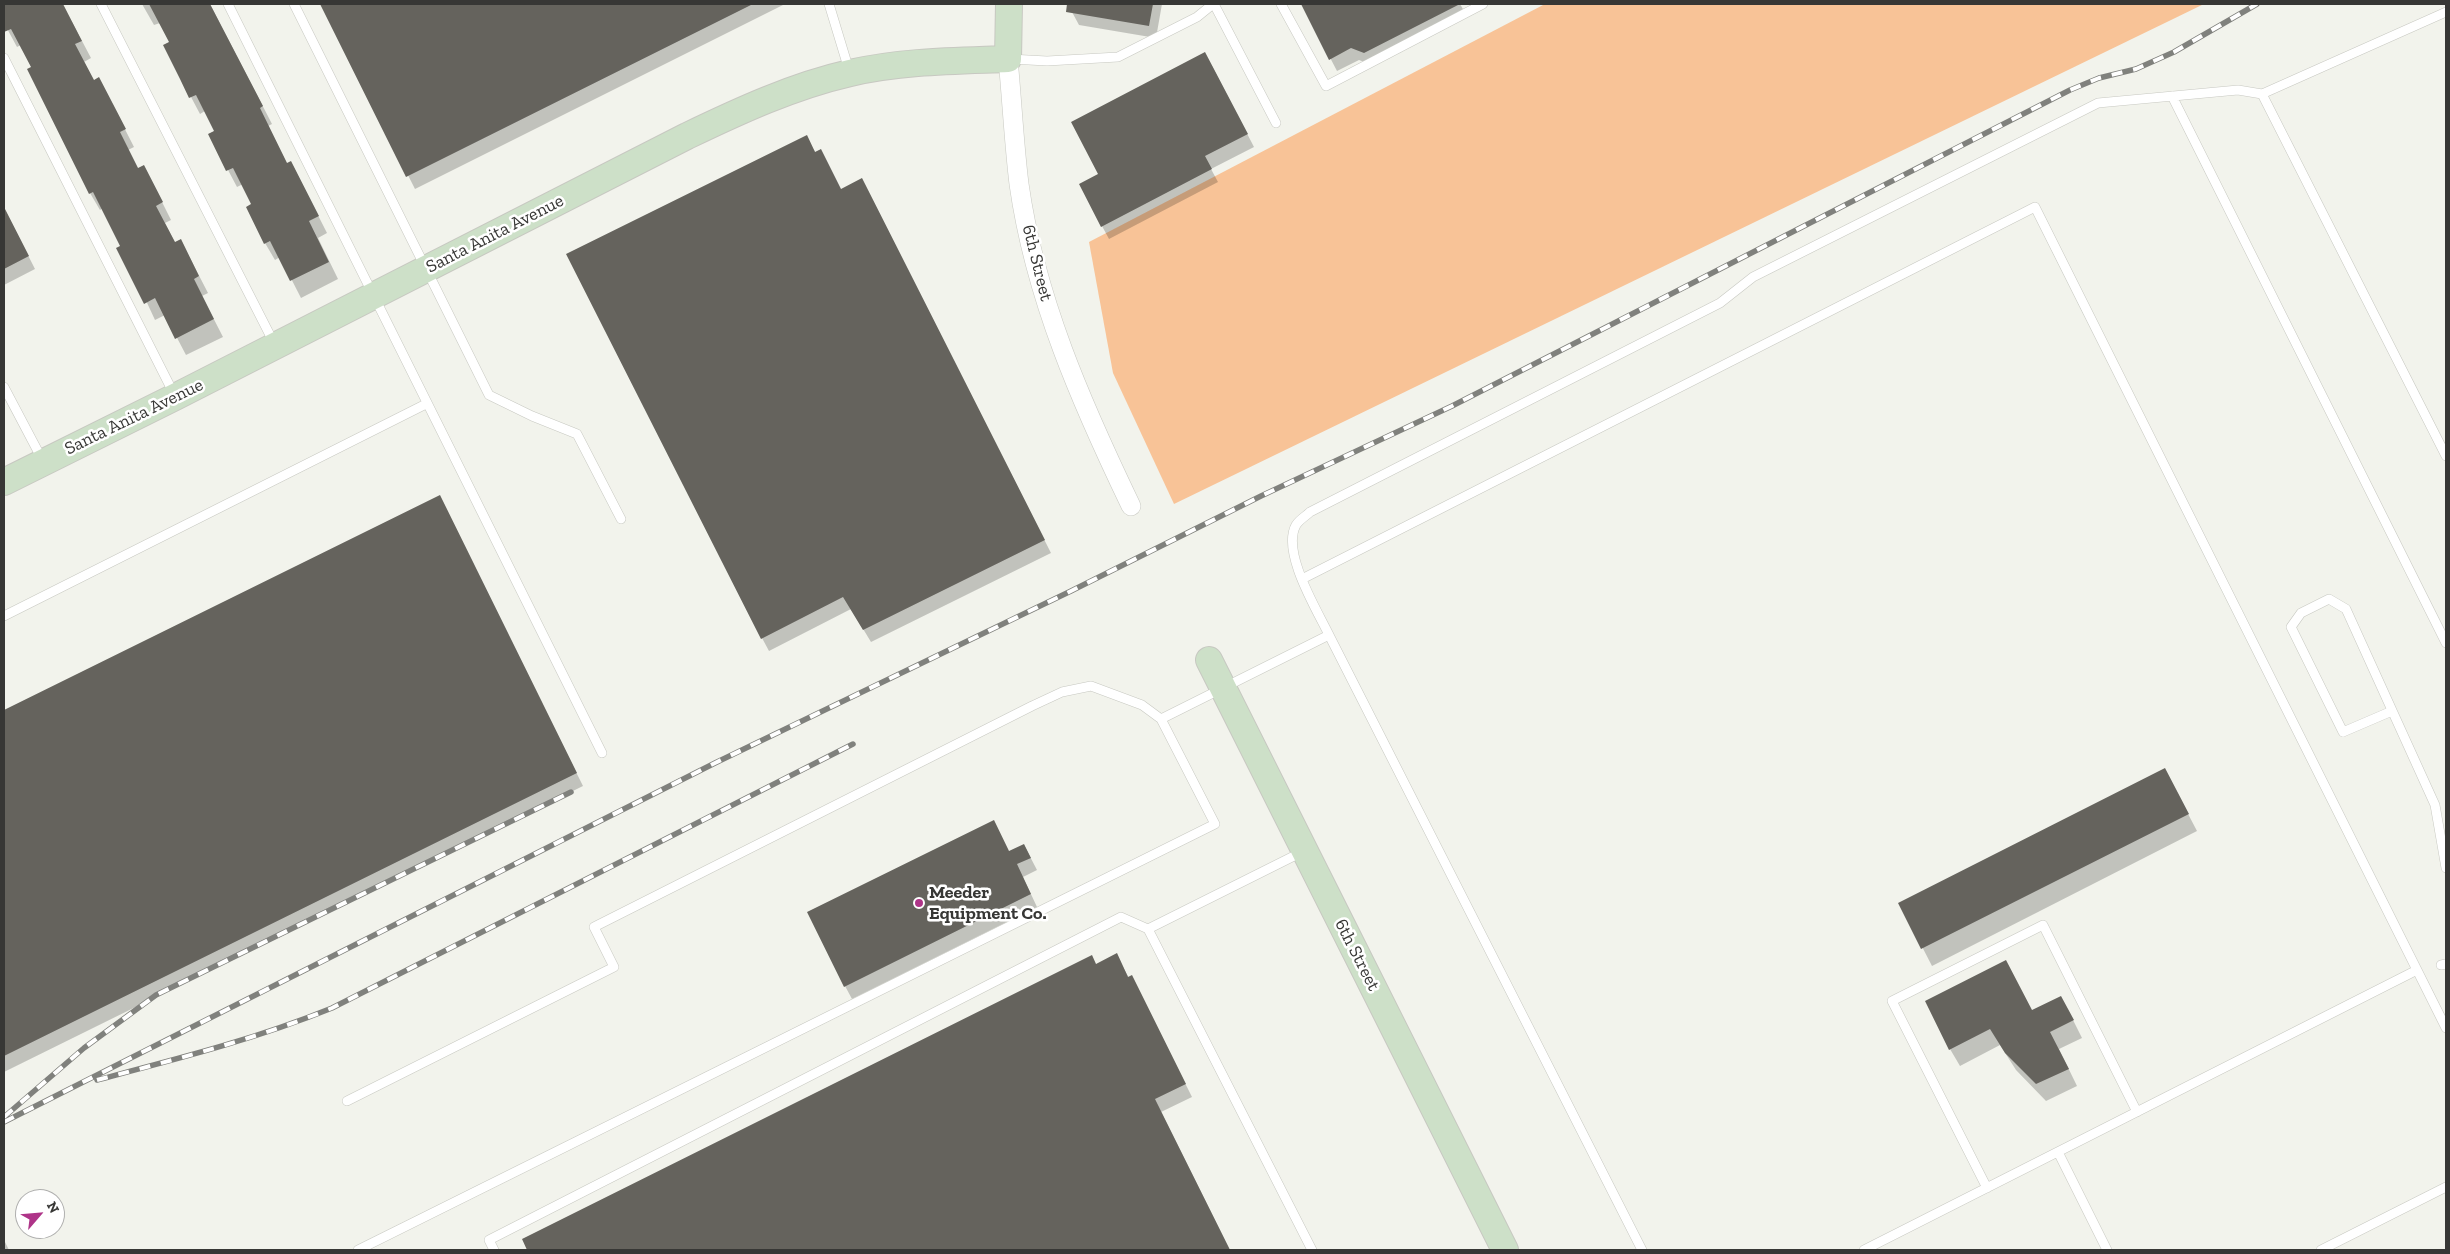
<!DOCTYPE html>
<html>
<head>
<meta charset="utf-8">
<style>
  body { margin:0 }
  #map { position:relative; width:2450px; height:1254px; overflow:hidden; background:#f2f3ec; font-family:"Zilla Slab",serif }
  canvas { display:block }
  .frame { position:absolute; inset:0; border:5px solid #373735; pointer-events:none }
  .north { position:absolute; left:15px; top:1189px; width:50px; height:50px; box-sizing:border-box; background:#fff; border:1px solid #afafae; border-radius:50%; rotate:63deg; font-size:14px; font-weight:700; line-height:20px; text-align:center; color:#373735 }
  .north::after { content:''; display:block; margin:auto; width:18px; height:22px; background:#ae3488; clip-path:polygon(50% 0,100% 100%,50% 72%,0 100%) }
</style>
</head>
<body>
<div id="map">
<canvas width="2450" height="1254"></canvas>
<div class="frame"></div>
<div class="north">N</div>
</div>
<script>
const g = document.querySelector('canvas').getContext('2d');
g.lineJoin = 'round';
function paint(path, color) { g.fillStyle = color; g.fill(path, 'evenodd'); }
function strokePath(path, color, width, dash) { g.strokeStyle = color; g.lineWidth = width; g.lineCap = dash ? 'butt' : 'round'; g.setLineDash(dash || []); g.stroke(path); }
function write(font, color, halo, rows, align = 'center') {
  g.font = font + ' "Zilla Slab",serif'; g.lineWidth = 5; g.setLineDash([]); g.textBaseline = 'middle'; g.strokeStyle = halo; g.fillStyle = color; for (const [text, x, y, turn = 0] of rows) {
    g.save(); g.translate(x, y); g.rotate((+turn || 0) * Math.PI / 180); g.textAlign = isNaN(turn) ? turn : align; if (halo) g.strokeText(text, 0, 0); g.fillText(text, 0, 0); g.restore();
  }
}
const green = new Path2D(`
  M1545,4H2204L1174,504L1113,373L1089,242Z`);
const shadow = new Path2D(`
  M4,4H55L72,22L91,58L84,62L94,81L108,96L134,147L128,150L138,169L153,184L171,220L165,223L175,243L190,258L208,293L202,296L223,337L186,355L165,315L155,320L103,208L100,210L90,193L21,45L17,47L4,23Z
  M142,4H210L272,124L268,126L287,164L291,162L327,233L318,238L338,279L301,298L280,257L275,260L265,243L253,205L243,184L237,187L228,170L209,134L215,131L205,111L200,114L191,97L170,42L160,23L154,25Z
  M321,4H785L415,189Z
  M1073,4H1162L1156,38L1079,25L1072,12Z
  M1302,4H1460L1467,16L1372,65L1359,60L1337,71Z
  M1212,66L1254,147L1211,169L1218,182L1109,239L1102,226L1100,174Z
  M812,147L841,190L862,180L1051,553L871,642L851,609L769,651L762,638Z
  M4,208L35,269L4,285Z
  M439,497L583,786L4,1072V712Z
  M2165,770L2197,831L1932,966L1900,904Z
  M1024,845L1037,870L1023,877L1037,907L852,999L845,986L1009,852Z
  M2006,962L2032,1012L2070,1014L2082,1038L2059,1049L2077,1086L2046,1101L2016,1070L2000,1045L1960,1066L1950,1049Z
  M1096,964L1123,967L1129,978L1138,989L1192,1097L1161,1112L1230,1250H529L523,1240Z
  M4,1240L9,1250H4Z`);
const building = new Path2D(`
  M4,4H63L82,41L75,44L94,80L99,77L126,129L120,132L138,168L144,165L163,202L156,206L175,242L181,239L199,276L194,279L214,319L175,339L155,298L144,304L116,248L120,246L93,192L89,194L27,69L31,67L11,29L4,32Z
  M149,4H210L263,106L260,108L287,163L291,161L319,216L309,221L329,262L290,281L270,241L264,244L246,207L251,204L233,168L226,171L208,134L214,131L196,95L189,98L180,79L163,45L169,42Z
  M320,4H753L406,177Z
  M1067,4H1153L1149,26L1066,12Z
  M1301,4H1460L1364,53L1351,48L1329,60Z
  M1205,52L1248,134L1205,156L1212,169L1101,227L1079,184L1098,174L1071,122Z
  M807,135L815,152L821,149L841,189L862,178L1045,540L863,630L843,597L761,639L566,254Z
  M4,207L29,256L4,269Z
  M440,495L577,773L4,1056V710Z
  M2165,768L2189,814L1921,949L1898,903Z
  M994,820L1009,851L1024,844L1031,858L1017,864L1031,894L844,987L807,912Z
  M1117,953L1128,977L1132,975L1186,1084L1155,1099L1230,1250H527L522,1239L1092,955L1096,964Z
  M2006,960L2032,1010L2061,996L2074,1020L2050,1032L2069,1069L2036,1084L2005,1053L1990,1029L1949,1050L1925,1001Z`);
const lane = new Path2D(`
  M101,4L274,343
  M228,4L602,753
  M294,4L489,395L532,416L577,434L621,519
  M829,4L849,70
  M1214,4L1276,123
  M1281,4L1326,86L1483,4
  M4,58L174,394
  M1010,59L1047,61L1118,57L1197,17L1213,4
  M2262,94L2446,12
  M2172,96L2446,643
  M4,387L43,461
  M1302,579L2035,207L2417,970L1864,1250
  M4,616L426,404
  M1329,635L1642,1250
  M2392,711L2343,732L2291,627L2301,613L2329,599L2346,609L2435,805L2446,868
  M1148,929L1302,852
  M2441,965L2446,964
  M2417,970L2446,1028
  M347,1101L614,967L594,927L1032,706L1062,692L1091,686L1142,705L1161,719L1329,635C1317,610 1281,552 1296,525C1299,520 1306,516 1310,512L1720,303L1753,277L2098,103L2238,90L2262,94L2446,456
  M2058,1152L2107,1250
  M1987,1188L1892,1001L2043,925L2137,1112
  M358,1250L1215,824L1161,719
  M494,1250L489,1240L1121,917L1148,929L1312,1250
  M2321,1250L2446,1187`);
const street = new Path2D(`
  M1008,59C1012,101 1014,143 1019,184C1035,298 1082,404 1131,506`);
const secondary = new Path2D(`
  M4,482L175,397L687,136C739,111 793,86 850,73C902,61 955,61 1008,59L1009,4
  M1209,660L1505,1250`);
const rail = new Path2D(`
  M97,1080C177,1059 256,1039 332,1008L853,744
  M4,1117L84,1048L156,995L571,792
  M4,1122L715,763L1071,591L1261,496L1452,406L2070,90L2099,78L2136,69L2174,52L2257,4`);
const markers = [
  [919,903,5,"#ae3488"]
];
const streetNames = [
  ["Santa Anita Avenue",495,234,-27],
  ["6th Street",1037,263,76],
  ["Santa Anita Avenue",134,417,-26],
  ["6th Street",1357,955,63]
];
const poiNames = [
  ["Meeder",929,893],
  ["Equipment Co.",929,914]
];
paint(green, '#f8c397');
paint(shadow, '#0003');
paint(building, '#65635d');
strokePath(lane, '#c7c8c1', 10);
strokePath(street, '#c7c8c1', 20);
strokePath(secondary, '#c7c8c1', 28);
strokePath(lane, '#fff', 9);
strokePath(street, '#fff', 19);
strokePath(secondary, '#cde0c8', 26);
strokePath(rail, '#80817d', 5.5);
strokePath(rail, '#fff', 4, [11]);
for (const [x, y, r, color] of markers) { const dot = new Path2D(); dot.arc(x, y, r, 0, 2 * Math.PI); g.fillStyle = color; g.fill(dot); strokePath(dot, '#fff', 2); }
write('18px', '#373735', '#fff', streetNames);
write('bold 18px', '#373735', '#fff', poiNames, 'left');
</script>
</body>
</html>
